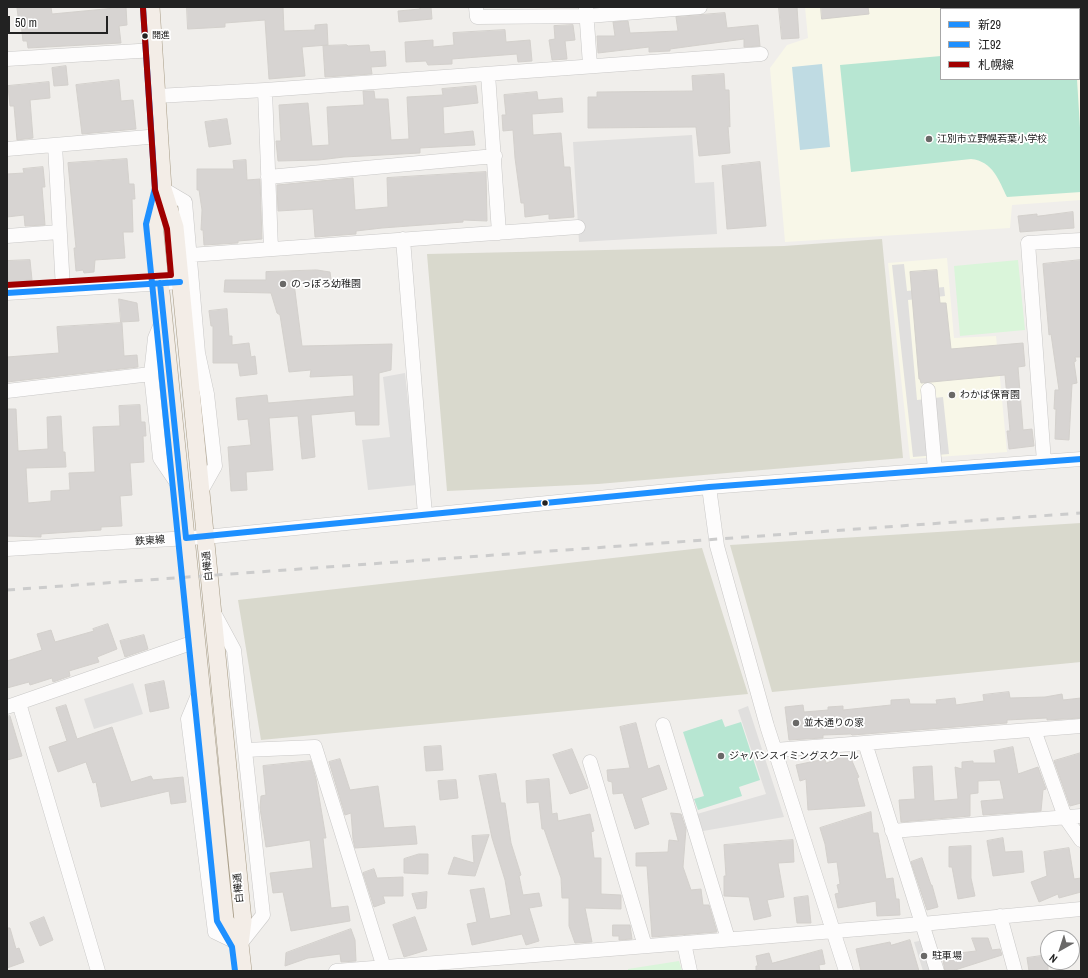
<!DOCTYPE html>
<html>
<head>
<meta charset="utf-8">
<style>
  body { margin:0 }
  #map { position:relative; width:1088px; height:978px; overflow:hidden; background:#f0eeeb; font-family:"Archivo Narrow","Noto Sans JP",sans-serif }
  canvas { display:block }
  .frame { position:absolute; inset:0; border:8px solid #222; pointer-events:none }
  .legend { position:absolute; left:940px; top:8px; width:140px; height:72px; box-sizing:border-box; background:#fff; border:1px solid #a7a7a7; margin:0; padding:5px 7px; list-style:none; font-size:12px; color:#222 }
  .legend li { display:flex; align-items:center; gap:8px; height:20px }
  .legend b { width:20px; border:1px solid #a7a7a7 }
  .north { position:absolute; left:1040px; top:930px; width:40px; height:40px; box-sizing:border-box; background:#fff; border:1px solid #a7a7a7; border-radius:50%; rotate:219deg; font-size:11px; font-weight:700; line-height:16px; text-align:center; color:#222 }
  .north::after { content:''; display:block; margin:auto; width:14px; height:18px; background:#6a6968; clip-path:polygon(50% 0,100% 100%,50% 72%,0 100%) }
  .scale { position:absolute; left:8px; top:16px; width:100px; height:18px; box-sizing:border-box; border:2px solid #222; border-top:0; padding-left:5px; font-size:12px; line-height:14px; white-space:nowrap; color:#222; -webkit-text-stroke:3px #fff; paint-order:stroke }
</style>
</head>
<body>
<div id="map">
<canvas width="1088" height="978"></canvas>
<div class="frame"></div>
<ul class="legend">
<li><b style="height:5px;background:#1e90ff"></b>新29</li>
<li><b style="height:5px;background:#1e90ff"></b>江92</li>
<li><b style="height:5px;background:#a00000"></b>札幌線</li>
</ul>
<div class="north">N</div>
<div class="scale">50 m</div>
</div>
<script>
const g = document.querySelector('canvas').getContext('2d');
g.lineJoin = 'round';
function paint(path, color) { g.fillStyle = color; g.fill(path, 'evenodd'); }
function strokePath(path, color, width, dash) { g.strokeStyle = color; g.lineWidth = width; g.lineCap = dash ? 'butt' : 'round'; g.setLineDash(dash || []); g.stroke(path); }
function write(font, color, halo, rows, align = 'center') {
  g.font = font + ' "Archivo Narrow","Noto Sans JP",sans-serif'; g.lineWidth = 3.5; g.setLineDash([]); g.textBaseline = 'middle'; g.strokeStyle = halo; g.fillStyle = color; for (const [text, x, y, turn = 0] of rows) {
    g.save(); g.translate(x, y); g.rotate((+turn || 0) * Math.PI / 180); g.textAlign = isNaN(turn) ? turn : align; if (halo) g.strokeText(text, 0, 0); g.fillText(text, 0, 0); g.restore();
  }
}
const education = new Path2D(`
  M805,7H1081V200L1012,205L1010,228L785,242L770,68L787,45L808,38ZM941,9H1079V79H941Z
  M947,258L954,338L996,336L1007,452L910,459L888,263Z`);
const construction = new Path2D(`
  M882,239L903,458L598,484L447,491L427,254L784,246Z
  M1081,523V662L772,692L730,545Z
  M702,548L748,694L261,740L238,600Z`);
const park = new Path2D(`
  M1018,260L1025,330L960,336L954,266Z
  M679,961L682,971H628V969Z`);
const pitch = new Path2D(`
  M941,56V79H1077L1081,144V192L1007,197C999,181 993,161 971,159L851,172L840,65Z
  M722,719L725,727L741,722L760,780L739,787L742,796L698,810L694,799L704,796L683,732Z`);
const parking = new Path2D(`
  M692,135L695,183L714,182L717,234L579,242L573,142Z
  M904,264L907,291L944,287L945,296L908,300L917,400L943,397L949,454L913,457L892,265Z
  M405,373L417,485L368,490L362,440L390,437L383,377Z
  M133,683L143,714L94,729L84,699Z
  M748,706L784,817L703,831L697,814L766,794L738,710Z
  M924,940L933,971H923L914,942Z`);
const water = new Path2D(`
  M822,64L830,147L800,150L792,67Z`);
const building = new Path2D(`
  M51,7L52,14L126,7L127,25L119,26L121,43L28,48L27,41H23L21,24H19L17,8Z
  M187,7H283L284,31L315,30V25L327,24L328,45L302,47L305,76L269,79L265,20L225,23V27L188,29Z
  M419,7H431L432,19L399,22L398,11L420,9Z
  M779,7H797L799,38L782,39Z
  M821,7H868L869,14L822,19Z
  M725,13L727,28L758,25L760,46L744,47V39L670,49V51L649,52V47L598,53L597,36H615L613,22L628,21L630,33L678,31L676,17Z
  M573,25L575,40L565,41L567,59L552,60L549,40L555,39L554,26Z
  M505,30L506,42L530,40L532,61L518,62L517,54L452,59V64L428,65L426,61L406,62L405,42L433,40V47L454,45L453,33Z
  M347,45L348,46L369,45L370,52L385,51L386,66L371,67L372,74L325,77L323,46Z
  M66,66L68,85L54,86L52,68Z
  M724,74L725,90H729L730,127L728,126L730,153L699,156L696,127L588,128V97H597V92L693,91L692,76Z
  M119,80L121,101L133,100L136,129L82,134L76,85Z
  M49,82L50,98L30,100L33,138L17,140L14,106H10L8,86Z
  M476,86L478,103L443,107L444,134L473,131L475,145L420,148V153L344,157L319,160L278,161L276,141H281L279,105L308,103L312,146L329,145L327,107L364,105L363,91H374L375,99H388L391,140L409,139L407,97L443,95L442,89Z
  M537,92L538,100L562,98L563,112L532,114L533,135L561,133L564,167H570L574,217L549,219V214L525,217L524,203H521L515,158L513,130L503,131L502,115H506L504,95Z
  M227,119L231,144L209,147L205,122Z
  M127,159L129,184H134L135,199H132L133,232H123L125,258L95,260L94,272L84,273L83,270L76,271L74,248H76L68,163Z
  M246,160L247,180L260,179L262,239L238,241V243L204,245L203,230H201L202,210L199,190H197V169H234L233,161Z
  M760,162L766,226L727,229L722,166Z
  M43,167L45,187H42L45,225L25,226L24,215L7,217V174L24,173L23,169Z
  M486,172L487,221L463,220V222L382,228L356,231V234L315,237L313,209L278,211L277,185L353,178L355,210L388,207L387,178Z
  M1073,212L1074,228L1020,232L1018,216L1037,214V216Z
  M30,260L32,280L8,282L7,261Z
  M1081,260V357H1075L1076,361L1074,362L1077,383L1072,384L1069,440L1055,439L1056,409H1054L1055,390H1059L1051,334L1049,335L1043,264Z
  M317,270L330,272L332,287L294,283L302,346L392,344L391,370L379,373V425H356L355,411L311,415L315,457L302,459L298,416L269,418L273,470L246,472L247,490L231,491L228,447L251,445L248,419L238,420L236,398L267,395L268,403L354,396L353,375L310,377L311,370L289,372L280,315L277,313L271,293L224,292L225,280H266V272Z
  M937,270L940,303H946L951,349L1023,343L1025,366L1018,367L1023,430L1032,429L1034,446L1009,449L1007,431H1010L1005,375L921,383L920,379H919L910,272Z
  M119,299L137,303L139,321L121,322Z
  M227,309L229,336H232V345L249,343L251,357L255,356L257,374L240,376L238,363H213V326H211L209,311Z
  M122,323L124,356L137,355L138,367L7,382V357L59,353L57,327Z
  M140,405L141,422H145L146,436H143L144,462L130,463L132,495L120,496L122,526L101,527V530L41,534V537L7,536V409H16L18,451L48,449L47,417L61,416L63,452H65L66,467L26,468L28,503L51,501V491L70,490L69,473L95,472L93,427L120,426L119,406Z
  M108,624L117,649L97,657L99,662L69,671L70,676L53,682L52,678L30,685L29,682L7,688V661L42,650L37,634L51,630L55,642L94,631L93,629Z
  M144,635L148,649L125,657L120,641Z
  M164,681L169,708L150,712L145,685Z
  M1009,692L1010,698L1045,697L1062,694L1063,700L1081,698V718L1047,720V718L1007,720V723L852,735L851,734L823,735V738L789,740L785,707L803,705L804,712L828,710V707L843,706V710L891,705V700L909,699L910,704H937L936,700L955,698L956,705L984,701L983,695Z
  M66,705L77,739L112,727L131,782L151,776L153,780L183,777L186,802L171,804L169,791L101,807L96,782L93,783L86,762L58,772L49,747L67,741L56,708Z
  M10,716L22,756L7,760V717Z
  M636,723L648,769L659,765L667,789L641,798L649,824L635,829L623,793L613,794L612,782L608,781L607,770L630,768L620,727Z
  M441,746L443,770L426,771L424,747Z
  M1013,747L1018,774L1038,767L1046,789L1043,790L1041,811L983,815L981,801L1004,799L1000,780L978,781V793L970,794V816L901,822L899,800L915,799L913,767L932,766L934,801L958,799L955,767L962,769V762L973,761V763H996L994,751Z
  M572,749L588,788L570,794L553,755Z
  M1081,753V803L1070,806L1054,761Z
  M849,754L859,777L857,778L865,806L808,810L806,779L800,781L796,765L825,759L826,763Z
  M340,759L350,790L378,786L384,828L415,826L417,844L355,848L353,839L351,813L345,815L329,762Z
  M311,761L316,779L326,838H323L331,908L348,906L350,921L291,931L283,892L273,893L270,873L313,868L310,840L266,847L260,808L261,796L266,795L263,766Z
  M496,774L501,803H505L511,843L521,875L519,876L523,895L539,893L542,906L529,908L539,941L526,945L522,934L472,945L467,924L477,922L470,890L484,888L490,919L511,915L505,880L492,838L479,776Z
  M549,779L552,814L557,813L558,821L590,814L594,831L591,832L594,858H601V894L621,895V909L585,908L592,942L575,943L569,926V898H562L561,878L544,829H542L539,802L527,803L526,781Z
  M456,780L458,798L440,800L438,781Z
  M871,812L873,833H878L886,879L893,878L896,899H899L900,915L877,916L876,901L838,908L835,894L839,893L837,885L840,884L837,862L828,863L825,844L820,828Z
  M671,813L681,814L686,829L683,867L691,890L701,889L703,905H709L717,932L652,937L647,866H636V853L668,852L669,840L678,841Z
  M489,835L475,876L448,874L454,857L474,863L472,836Z
  M1003,838L1005,852L1022,851L1024,872L993,876L987,841Z
  M793,840L794,862L778,863L784,897L767,900L771,916L754,920L749,897L724,896V876H726L724,845Z
  M971,846V878L975,896L958,899L952,867H949V847Z
  M1069,848L1074,879L1081,878V892L1059,898L1058,894L1039,902L1031,882L1047,876L1044,852Z
  M419,854H428V874L404,873V859Z
  M922,858L931,885H932L938,907L927,910L911,862Z
  M374,869L377,878L403,877V896H383L385,903L374,907L363,873Z
  M427,892L426,908L417,909L412,894Z
  M808,896L811,923H797L794,898Z
  M44,917L53,940L40,946L30,923Z
  M415,917L427,950L404,957L393,925Z
  M613,925H630L632,939L619,940V936H613Z
  M7,928H10L16,949L19,948L24,962L7,968Z
  M351,929L355,940L356,961L341,962L340,954L308,958L285,966L286,953Z
  M972,938H988L992,950L1000,949L1002,955L952,971H945L942,955L976,951Z
  M910,940L919,971H861L856,949L890,942L891,945Z
  M822,950L825,964L819,965L820,971H756V966H758L756,956L769,953L772,963Z
  M1048,955V971H1029L1027,958Z`);
const minor = new Path2D(`
  M476,7L477,17L588,16L700,7
  M586,8L590,65
  M7,59L155,50
  M488,74L499,233
  M265,90L271,249
  M157,96L265,90L761,54
  M55,145L63,289
  M7,149L160,136
  M268,177L495,156
  M163,189L185,202L198,353L207,394L215,466L201,491
  M7,236L59,232
  M403,239L425,515
  M190,255L578,227
  M7,293L180,282
  M164,317L155,338L151,374L160,458L181,489
  M928,390L935,470
  M7,391L151,374
  M1044,462L1028,243L1081,240
  M709,487L717,546L767,726L846,971
  M7,549L205,537L709,487L1081,459
  M201,688L188,719L215,932L240,944L263,915L234,650L214,613
  M19,703L98,971
  M7,707L197,641
  M663,725L728,939
  M1034,730L1065,817L1081,840
  M865,743L937,971
  M245,750L315,747L385,971
  M775,750L1081,726
  M590,762L645,946
  M892,831L1081,816
  M1000,916L1015,971
  M684,943L690,971
  M336,971L922,924L1081,909`);
const major = new Path2D(`
  M151,7L163,189L175,227L243,921L240,944L243,971
  M163,189L154,223L225,920L240,944`);
const rail = new Path2D(`
  M7,590L1081,513`);
const bus1 = new Path2D(`
  M160,283L186,538
  M7,293L180,282
  M186,538L709,487L1081,459`);
const bus2 = new Path2D(`
  M143,8L155,188L146,224L217,921L232,947L235,971`);
const bus3 = new Path2D(`
  M7,285L171,275L167,229L155,190L143,8`);
const markers = [
  [145,36,3.5,"#222"],
  [929,139,4,"#6a6968"],
  [283,284,4,"#6a6968"],
  [952,395,4,"#6a6968"],
  [545,503,3.5,"#222"],
  [796,723,4,"#6a6968"],
  [721,756,4,"#6a6968"],
  [924,956,4,"#6a6968"]
];
const busNames = [
  ["開進",152,36]
];
const poiNames = [
  ["江別市立野幌若葉小学校",937,139],
  ["のっぽろ幼稚園",291,284],
  ["わかば保育園",960,395],
  ["並木通りの家",804,723],
  ["ジャパンスイミングスクール",729,756],
  ["駐車場",932,956]
];
const streetNames = [
  ["鉄東線",150,541,-4],
  ["白樺通",208,566,-96],
  ["白樺通",239,888,-95]
];
paint(education, '#f8f7e8');
paint(construction, '#d9d9cd');
paint(park, '#daf5da');
paint(pitch, '#b7e6d2');
paint(parking, '#e0dfde');
paint(water, '#bfdbe3');
paint(building, '#d7d4d2');
strokePath(building, '#d3d0cc', 1);
strokePath(minor, '#c9c8c7', 15);
strokePath(major, '#a79c86', 18);
strokePath(minor, '#fdfcfc', 14);
strokePath(major, '#f3ede7', 17);
strokePath(rail, '#ccc', 3, [8, 8]);
strokePath(bus1, '#1e90ff', 6);
strokePath(bus2, '#1e90ff', 6);
strokePath(bus3, '#a00000', 6);
for (const [x, y, r, color] of markers) { const dot = new Path2D(); dot.arc(x, y, r, 0, 2 * Math.PI); g.fillStyle = color; g.fill(dot); strokePath(dot, '#fff', 1.5); }
write('9px', '#222', '#fff', busNames, 'left');
write('10px', '#222', '#fff', poiNames, 'left');
write('10px', '#222', '#fff', streetNames);
</script>
</body>
</html>
